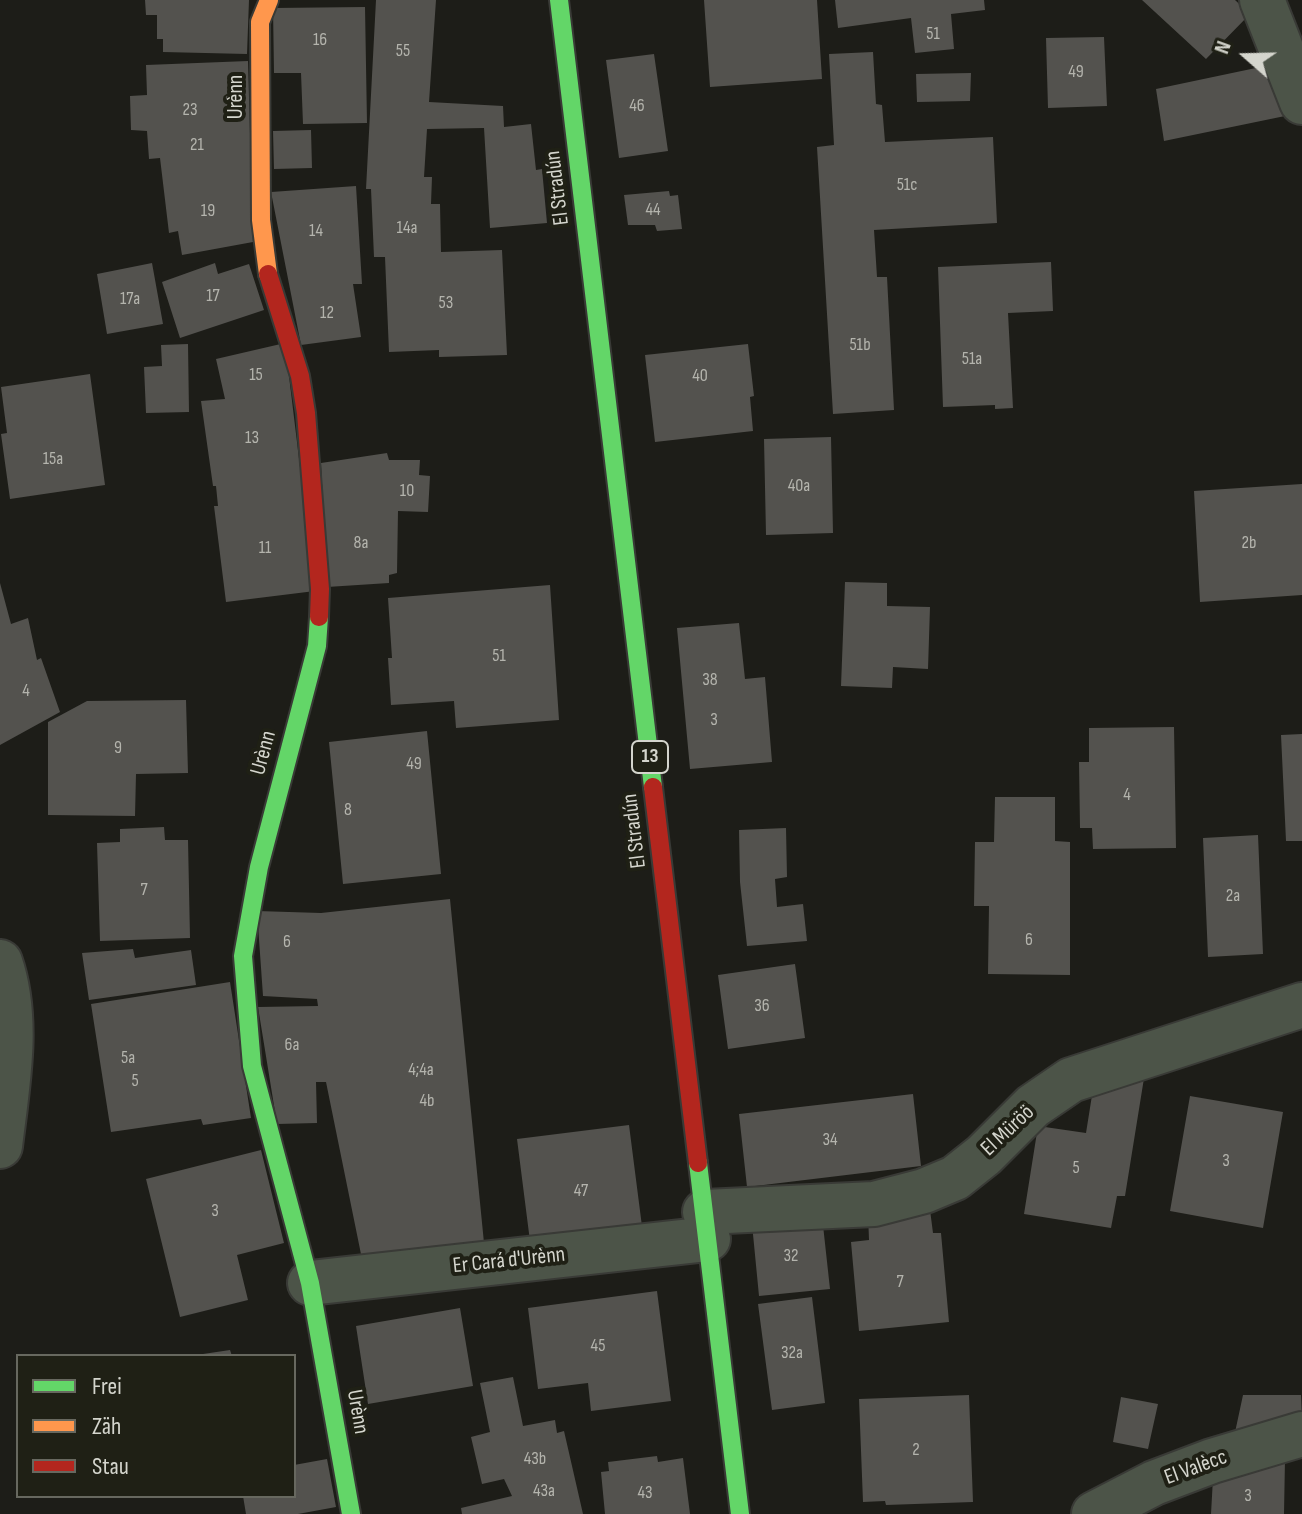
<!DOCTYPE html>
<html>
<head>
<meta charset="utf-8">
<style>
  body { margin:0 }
  #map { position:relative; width:1302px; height:1514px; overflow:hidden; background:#1d1d18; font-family:"Sofia Sans Condensed",sans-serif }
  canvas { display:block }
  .legend { position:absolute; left:16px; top:1354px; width:280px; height:144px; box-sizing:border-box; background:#1f2015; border:2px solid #67685f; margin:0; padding:10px 14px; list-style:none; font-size:24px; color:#d4d5cd }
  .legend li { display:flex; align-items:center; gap:16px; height:40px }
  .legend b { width:40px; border:2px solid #67685f }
  .north { position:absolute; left:1206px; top:16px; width:80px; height:80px; -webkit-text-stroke:6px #1f2015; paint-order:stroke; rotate:290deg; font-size:22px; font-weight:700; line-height:32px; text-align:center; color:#d4d5cd }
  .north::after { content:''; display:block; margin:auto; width:28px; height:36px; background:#d4d5cd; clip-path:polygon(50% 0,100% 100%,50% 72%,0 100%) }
</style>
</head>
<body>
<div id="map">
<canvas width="1302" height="1514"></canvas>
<ul class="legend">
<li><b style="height:10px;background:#63d668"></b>Frei</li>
<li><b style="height:10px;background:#ff974d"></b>Zäh</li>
<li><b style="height:10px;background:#b3261e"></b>Stau</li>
</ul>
<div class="north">N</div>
</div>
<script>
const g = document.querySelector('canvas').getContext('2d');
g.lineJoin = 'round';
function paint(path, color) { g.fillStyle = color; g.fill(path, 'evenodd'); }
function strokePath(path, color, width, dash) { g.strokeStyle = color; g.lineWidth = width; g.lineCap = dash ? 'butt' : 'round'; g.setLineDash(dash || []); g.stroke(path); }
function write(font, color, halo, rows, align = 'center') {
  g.font = font + ' "Sofia Sans Condensed",sans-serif'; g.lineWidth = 8; g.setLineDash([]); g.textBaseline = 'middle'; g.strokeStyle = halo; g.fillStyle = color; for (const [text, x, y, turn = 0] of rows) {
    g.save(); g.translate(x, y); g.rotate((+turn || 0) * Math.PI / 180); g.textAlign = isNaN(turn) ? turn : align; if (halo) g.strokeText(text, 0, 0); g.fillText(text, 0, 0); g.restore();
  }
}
const building = new Path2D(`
  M145,0H249L247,54L163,52V39H157V15H146Z
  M376,0H436L429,102L503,106L504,127L531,124L536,170L542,169L547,223L490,228L484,128L427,129L424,177H432L431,204H440L441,252L502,250L507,355L439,357V350L389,352L385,257H374L371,189H366Z
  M704,0H817L822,79L710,87Z
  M835,0H984L985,10L951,14L954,49L915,53L911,18L838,28Z
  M1142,0H1235L1250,14L1206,59Z
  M365,7L367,123L303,124L301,73H274L273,8Z
  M1104,37L1107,106L1048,108L1046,38Z
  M873,52L876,104L882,105L885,142L993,137L997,223L874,230L877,277H887L894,410L833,414L817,147L834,145L829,54Z
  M654,54L668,151L619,158L606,60Z
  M248,61L253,242L182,255L178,231L169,233L160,158L149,159L147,131L131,130L130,96L147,95L146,65Z
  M1270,65L1285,116L1164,141L1156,89Z
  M971,73L970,101L917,102L916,74Z
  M311,130L312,168L274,169L273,131Z
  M356,186L362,284H353L361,337L301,345L271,192Z
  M669,191L670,196L678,195L682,229L657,231L655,225H628L624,195Z
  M1051,262L1053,311L1008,313L1013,408L995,409V405L943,407L938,267Z
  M152,263L163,324L107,334L97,274Z
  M215,263L218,274L249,264L264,310L180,338L162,282Z
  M285,343L315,591L226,602L214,506H218L216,486H213L201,401L225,399L216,359Z
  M188,344L189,412L146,413L144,367L162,366L161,345Z
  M748,344L754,396L750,397L753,431L655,442L645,355Z
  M90,374L105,485L10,499L1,434L7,433L1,387Z
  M831,437L833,533L766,535L764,439Z
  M387,453L389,460H420L419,475L430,476L428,512L398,511L397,573L389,575V583L327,587L321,463Z
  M1302,484V595L1200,602L1194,491Z
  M845,582L887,583V606L930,607L928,669L893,667L892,688L841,686Z
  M0,583L11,624L28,618L37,660L41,658L60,712L0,745Z
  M550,585L559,720L456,728L454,701L391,705L388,658H392L388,598Z
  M739,623L745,679L765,677L772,762L690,769L677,628Z
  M186,700L188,773L136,774L135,816L48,815V722L87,701Z
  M1174,727L1176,848L1093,849L1092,828H1080L1079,762H1089V728Z
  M427,731L441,874L343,884L329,742Z
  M1302,734V841H1286L1281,735Z
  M995,797H1055V841L1070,842V975L988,974L989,906H974L975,842H994Z
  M164,827L165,840H188L190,938L100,941L97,843L120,842V829Z
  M786,828L787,877L775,879L777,907L803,904L807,941L747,946L740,882L739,830Z
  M1258,835L1263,954L1208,957L1203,838Z
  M450,899L485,1253L363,1264L326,1082H316L317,1123L277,1124L258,1007L318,1006L317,999L263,996L257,911L321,913Z
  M133,949L135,958L191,950L196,985L89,1000L82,953Z
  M795,964L805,1038L728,1049L718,975Z
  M230,982L251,1118L203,1125L201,1119L111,1132L91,1004Z
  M1145,1072L1125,1196H1117L1111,1228L1024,1214L1038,1126L1086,1133L1093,1089Z
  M913,1094L921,1166L747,1187L739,1114Z
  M1190,1096L1283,1112L1263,1228L1170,1211Z
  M629,1125L644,1242L532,1257L517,1139Z
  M261,1150L284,1243L237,1255L248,1300L180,1317L146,1179Z
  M929,1202L933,1233H941L949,1322L859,1331L851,1242L869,1240L868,1214Z
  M822,1216L830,1289L759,1296L752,1224Z
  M657,1291L671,1401L591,1411L588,1383L538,1389L528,1308Z
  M812,1297L825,1403L772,1410L758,1304Z
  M460,1308L473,1386L368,1404L356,1326Z
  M230,1350L232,1356H203V1354Z
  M513,1377L523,1426L555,1420L557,1433L564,1431L583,1514H462L461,1508L512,1496L504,1479L482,1484L471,1437L490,1432L480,1383Z
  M969,1395L973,1502L886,1505L885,1501L863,1502L859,1399Z
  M1243,1395H1301L1302,1419L1234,1437Z
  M1121,1397L1158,1404L1148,1449L1113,1442Z
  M657,1456L658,1462L683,1458L690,1514H605L601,1472L609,1471L608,1462Z
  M327,1459L336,1507L298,1514H246L243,1496H294V1465Z
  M1285,1459L1284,1514H1211L1213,1478Z`);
const street = new Path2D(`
  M1262,0L1302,102
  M0,962C20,1020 7,1087 0,1146
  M705,1212L874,1204L924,1191L955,1178L984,1155L1033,1106L1071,1080L1302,1005
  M310,1283L708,1239
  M1094,1514L1154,1483L1212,1461L1302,1434`);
const fast = new Path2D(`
  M559,0L653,787
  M319,617L317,646L259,867L243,956L252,1066L310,1283L351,1514
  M698,1163L740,1514`);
const slow = new Path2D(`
  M268,274L261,220L260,22L269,0`);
const jam = new Path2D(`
  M268,274L300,376L306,413L320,589L319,617
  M653,787L698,1163`);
const numberNames = [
  ["51",933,34],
  ["16",320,40],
  ["55",403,51],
  ["49",1076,72],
  ["46",637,106],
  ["23",190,110],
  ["21",197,145],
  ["51c",907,185],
  ["44",653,210],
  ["19",208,211],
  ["14a",407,228],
  ["14",316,231],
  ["17",213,296],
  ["17a",130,299],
  ["53",446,303],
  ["12",327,313],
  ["51b",860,345],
  ["51a",972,359],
  ["15",256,375],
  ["40",700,376],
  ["13",252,438],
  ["15a",53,459],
  ["40a",799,486],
  ["10",407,491],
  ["8a",361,543],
  ["2b",1249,543],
  ["11",265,548],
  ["51",499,656],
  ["38",710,680],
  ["4",26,691],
  ["3",714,720],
  ["9",118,748],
  ["49",414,764],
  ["4",1127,795],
  ["8",348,810],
  ["7",144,890],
  ["2a",1233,896],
  ["6",1029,940],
  ["6",287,942],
  ["36",762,1006],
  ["6a",292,1045],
  ["5a",128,1058],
  ["4;4a",421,1070],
  ["5",135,1081],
  ["4b",427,1101],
  ["34",830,1140],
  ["3",1226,1161],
  ["5",1076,1168],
  ["47",581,1191],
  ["3",215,1211],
  ["32",791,1256],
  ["7",900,1282],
  ["45",598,1346],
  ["32a",792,1353],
  ["2",916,1450],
  ["43b",535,1459],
  ["43a",544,1491],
  ["43",645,1493],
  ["3",1248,1496]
];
const shields = [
  [650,757,36]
];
const shieldNames = [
  ["13",650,757]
];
const streetNames = [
  ["Urènn",236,97,-90],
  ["El Stradún",558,188,-97],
  ["Urènn",264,753,-75],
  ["El Stradún",635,831,-97],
  ["El Müröö",1008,1131,-43],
  ["Er Cará d'Urènn",509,1261,-6],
  ["Urènn",357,1412,80],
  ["El Valècc",1196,1468,-20]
];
paint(building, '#53524e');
strokePath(street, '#393a36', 48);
strokePath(fast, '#393a36', 22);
strokePath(slow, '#393a36', 22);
strokePath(jam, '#393a36', 22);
strokePath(street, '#4c5448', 44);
strokePath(fast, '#63d668', 18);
strokePath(slow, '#ff974d', 18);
strokePath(jam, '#b3261e', 18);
write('18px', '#b4b4ad', null, numberNames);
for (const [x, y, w] of shields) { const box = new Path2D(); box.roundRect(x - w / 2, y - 16, w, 32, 6); g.fillStyle = '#1f2015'; g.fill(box); strokePath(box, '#d4d5cd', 2); }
write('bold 20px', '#d4d5cd', null, shieldNames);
write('22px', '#d4d5cd', '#1f2015', streetNames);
</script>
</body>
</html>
